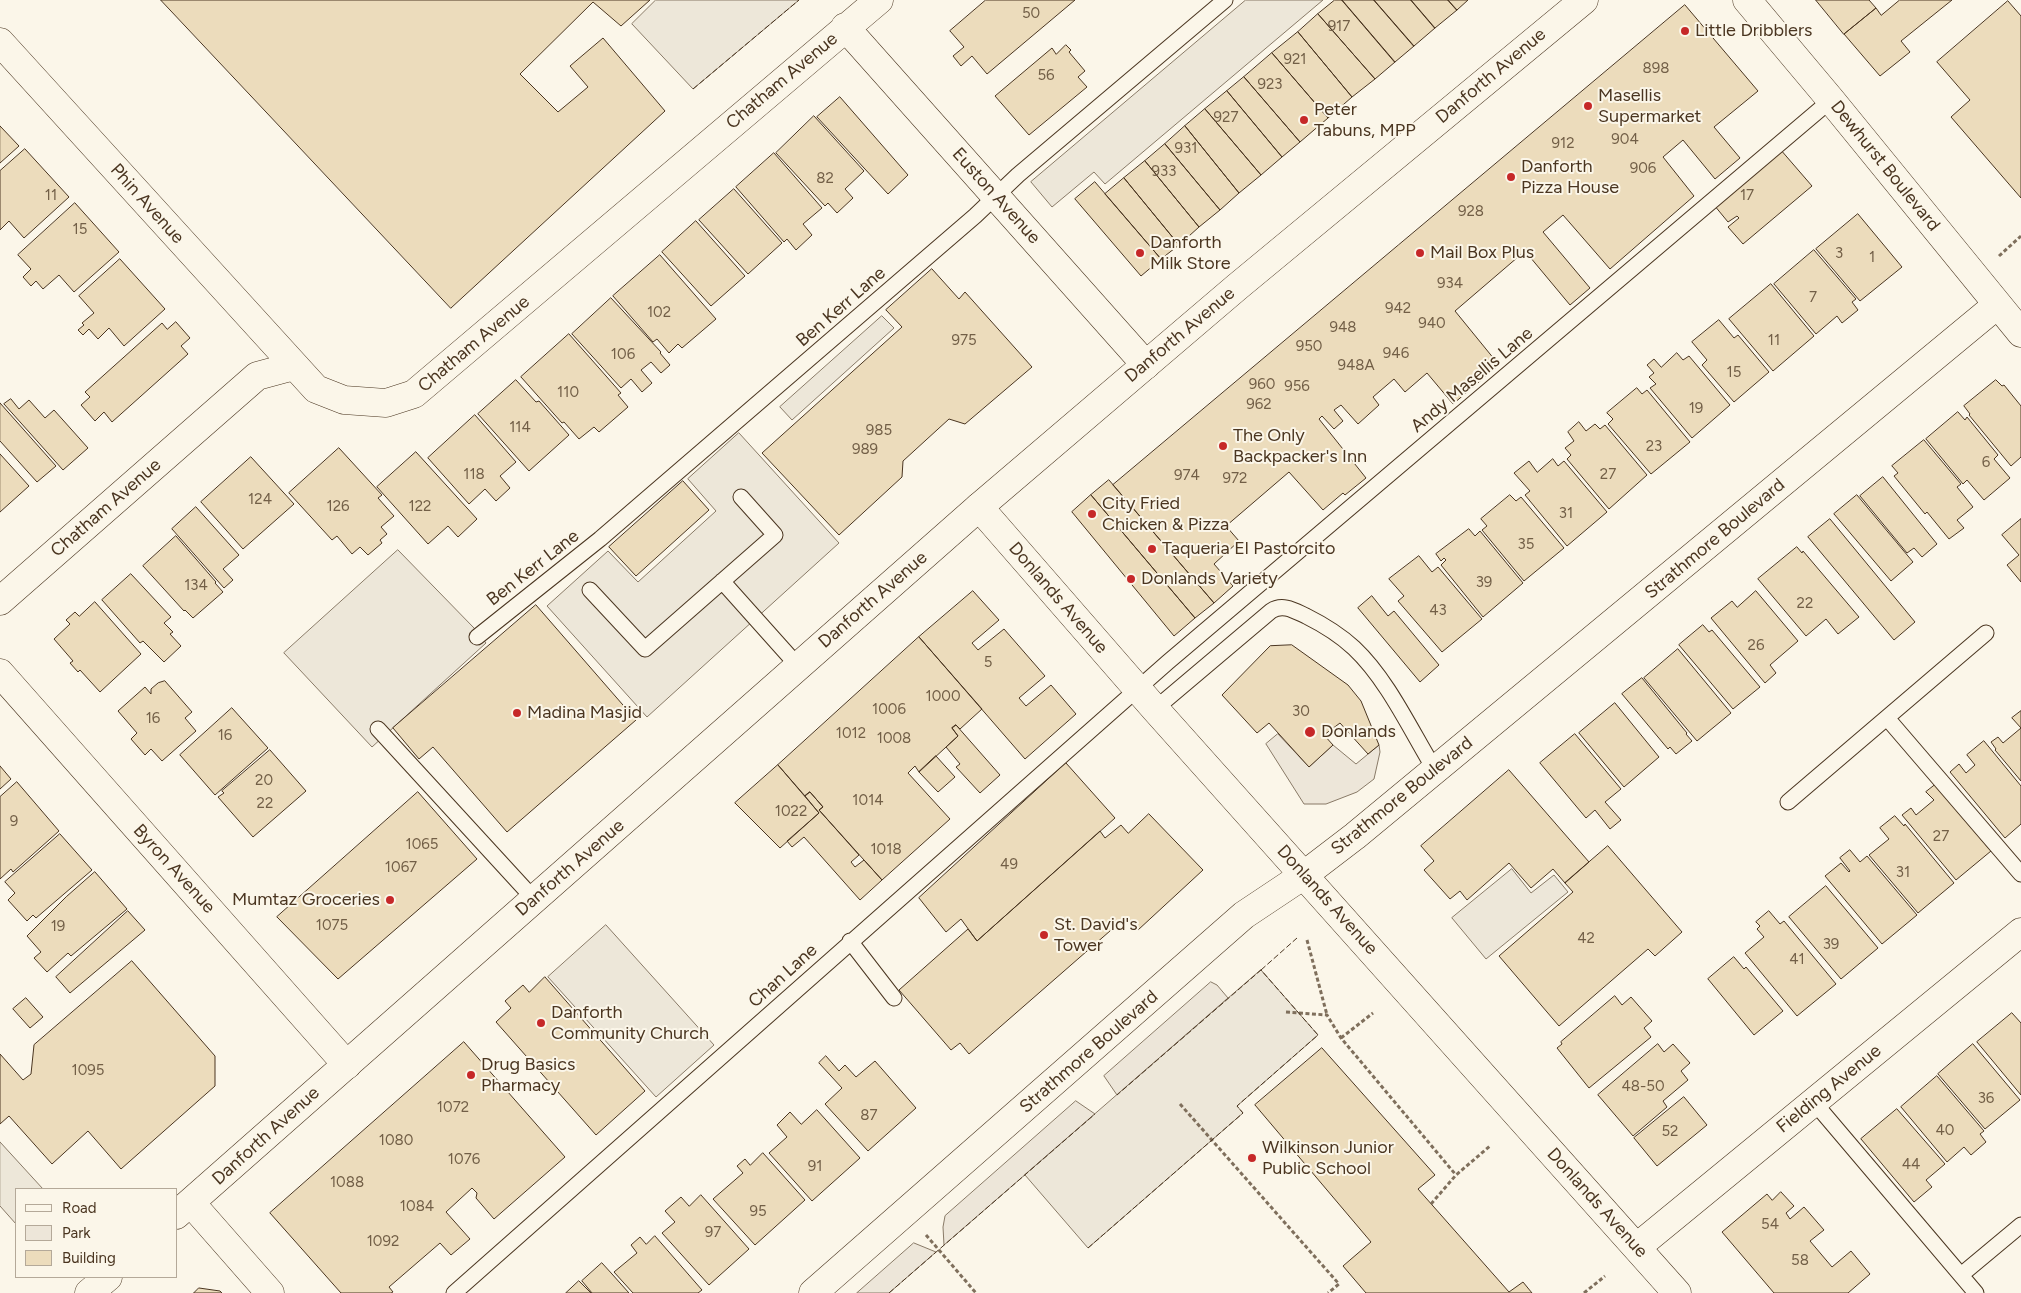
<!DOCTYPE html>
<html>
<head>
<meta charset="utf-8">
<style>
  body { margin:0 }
  #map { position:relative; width:2021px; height:1293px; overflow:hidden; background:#fbf6e9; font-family:Figtree,sans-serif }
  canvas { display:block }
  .legend { position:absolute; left:15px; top:1188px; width:162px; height:90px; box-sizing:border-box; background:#fbf6e9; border:1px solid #b4a999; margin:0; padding:6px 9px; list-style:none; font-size:15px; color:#4a3520 }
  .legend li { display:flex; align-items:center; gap:10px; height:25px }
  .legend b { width:25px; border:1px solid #b4a999 }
</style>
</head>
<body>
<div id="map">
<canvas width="2021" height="1293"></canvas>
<ul class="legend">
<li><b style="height:6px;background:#fbf6e9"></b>Road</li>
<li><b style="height:14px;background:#ede6d9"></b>Park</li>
<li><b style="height:14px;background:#ecdcbc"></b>Building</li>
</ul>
</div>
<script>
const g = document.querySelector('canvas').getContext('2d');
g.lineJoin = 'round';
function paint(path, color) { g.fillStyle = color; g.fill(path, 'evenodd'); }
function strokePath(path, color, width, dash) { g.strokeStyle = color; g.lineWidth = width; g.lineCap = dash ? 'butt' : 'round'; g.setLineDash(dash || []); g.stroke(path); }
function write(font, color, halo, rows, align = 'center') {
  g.font = font + ' Figtree,sans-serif'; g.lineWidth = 4; g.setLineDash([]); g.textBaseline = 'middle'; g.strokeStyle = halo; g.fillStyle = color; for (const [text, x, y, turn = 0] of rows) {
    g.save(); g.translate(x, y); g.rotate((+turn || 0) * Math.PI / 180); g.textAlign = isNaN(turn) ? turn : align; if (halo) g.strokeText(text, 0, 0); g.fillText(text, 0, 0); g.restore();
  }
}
const green = new Path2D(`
  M1278,734L1309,767L1333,745L1356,764L1379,745L1380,752L1374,779L1357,792L1326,804H1304L1266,744Z
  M1211,982L1217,985L1228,998L1117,1095L1104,1076Z
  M1076,1101L1095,1114L944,1245L943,1227L945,1216Z
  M914,1243L936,1252L889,1293H857Z`);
const parking = new Path2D(`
  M656,0H799L693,89L632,24Z
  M1246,0H1323L1105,184L1094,172L1052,207L1031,182Z
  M882,316L894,328L792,420L780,407Z
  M739,433L839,543L647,717L547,606L608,551L638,582L716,511L688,479Z
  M398,550L474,628L486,643L372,747L284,653Z
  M1512,869L1531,893L1554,875L1568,892L1486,959L1452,918Z
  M606,925L714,1045L656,1097L548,977Z
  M1261,970L1318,1035L1237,1106L1243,1113L1088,1248L1025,1175Z
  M0,1142L43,1189H16V1224L0,1206Z`);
const building = new Path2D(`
  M161,0H650L621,26L593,2L520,74L558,112L588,87L570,66L603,38L665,111L451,308Z
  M986,0H1075L987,74L972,56L961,66L953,56L964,47L950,31Z
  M1335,0H1342L1395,62L1375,79L1318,14Z
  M1342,0H1374L1414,46L1395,62Z
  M1374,0H1411L1435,28L1414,46Z
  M1411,0H1448L1457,10L1435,28Z
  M1448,0H1468L1457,10Z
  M1816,0H1869L1876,8L1844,34Z
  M1900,0H1952L1901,41L1910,52L1880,76L1844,34L1876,8L1881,15Z
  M2008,1L2021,16V198L1951,117L1970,100L1937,62Z
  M1685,5L1758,91L1714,127L1740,158L1715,179L1683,140L1663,157L1694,196L1610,269L1563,215L1543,232L1590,288L1570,305L1525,251L1455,311L1499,365L1453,404L1427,373L1405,392L1394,379L1373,397L1379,405L1358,424L1341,405L1334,410L1343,421L1334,429L1322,416L1319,419L1366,478L1345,495L1343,493L1323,510L1289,472L1226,526L1239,541L1214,564L1233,586L1214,603L1113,485Z
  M1318,14L1375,79L1352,97L1298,32Z
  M1298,32L1352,97L1328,118L1272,53Z
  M1066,45L1071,50L1069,52L1085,71L1078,77L1087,87L1029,135L995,96L1052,48L1056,54Z
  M1272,53L1328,118L1300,142L1244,77Z
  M1244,77L1300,142L1282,157L1227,91Z
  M1227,91L1282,157L1261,175L1205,109Z
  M840,97L908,175L888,194L817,117Z
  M1205,109L1261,175L1239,193L1185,126Z
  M814,116L864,171L845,189L853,198L837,213L828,203L825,206L776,153Z
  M0,126L19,146L0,163Z
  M1185,126L1239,193L1220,210L1165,144Z
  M1165,144L1220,210L1199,227L1145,161Z
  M25,149L69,197L24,238L9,221L0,230V171Z
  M1780,149L1812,186L1743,244L1728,227L1739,218L1737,216L1728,222L1714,205Z
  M774,153L822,208L803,224L812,235L796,250L787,239L784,242L736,187Z
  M1145,161L1199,227L1179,245L1124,178Z
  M1124,178L1179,245L1161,259L1105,194Z
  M1095,182L1161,259L1141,276L1075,199Z
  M734,189L782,243L748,274L699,220Z
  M75,203L119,252L74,292L59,275L43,289L36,281L31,286L23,277L31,269L18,255Z
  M1858,214L1902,267L1860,301L1816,249Z
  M696,221L745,276L711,306L662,252Z
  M1814,250L1856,299L1852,302L1858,310L1842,323L1837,316L1816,334L1774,284Z
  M660,255L716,319L682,348L678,344L669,353L657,339L653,342L613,296Z
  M120,259L165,309L124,346L109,328L98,339L89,329L83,335L78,330L84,325L82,323L94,313L79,296Z
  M932,269L959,299L965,292L1032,367L965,424L949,419L903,461L902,477L839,535L762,453L902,327L886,310Z
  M1771,284L1814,336L1773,371L1729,319Z
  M611,298L661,352L660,353L670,365L661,373L651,362L641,370L652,383L642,392L631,379L621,388L572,334Z
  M1719,320L1734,338L1738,335L1769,372L1734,402L1702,365L1707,360L1692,342Z
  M176,322L190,338L181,346L188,354L112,422L104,412L95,421L81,405L90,397L85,392L162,323L167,329Z
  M569,334L621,393L618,395L628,407L599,432L594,427L579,439L564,422L562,423L521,377Z
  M1677,353L1683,360L1689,356L1730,405L1692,438L1650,388L1656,384L1649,377L1654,373L1647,365L1654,359L1661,367Z
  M516,380L536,402L539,401L569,435L529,471L478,414Z
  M1996,380L2002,386L2004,385L2021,406V457L2011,466L1969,415L1970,414L1964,406Z
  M1637,388L1642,394L1647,390L1690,442L1651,474L1608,424L1613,419L1607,413Z
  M11,399L19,409L29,400L45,418L54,410L88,448L63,470L4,404Z
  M0,403L56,466L37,482L0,441Z
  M1958,412L1965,420L1967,417L1998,455L1994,459L2010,478L1984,500L1967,480L1963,484L1926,439Z
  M475,415L516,462L500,476L510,488L496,501L485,489L469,504L428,458Z
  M1579,422L1586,431L1595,424L1600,429L1605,425L1647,475L1609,509L1567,459L1571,455L1565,448L1574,441L1568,432Z
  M1924,440L1961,484L1957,487L1973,507L1957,520L1964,528L1949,539L1927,512L1925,514L1894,476L1898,473L1892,466Z
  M339,448L382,495L378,498L394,516L381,527L387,534L380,540L382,543L368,555L360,547L352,554L337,536L332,540L289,493Z
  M416,452L477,519L458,537L448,526L428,544L377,487Z
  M0,454L29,486L0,512Z
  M251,457L294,504L243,549L201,502Z
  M1553,459L1558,466L1564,461L1607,512L1567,546L1525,495L1530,491L1514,473L1529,461L1537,472Z
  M1883,477L1937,544L1922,557L1914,548L1907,553L1860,496Z
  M1109,480L1214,603L1195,618L1091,495Z
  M683,481L709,510L636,576L609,547Z
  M1091,495L1195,618L1174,636L1072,512Z
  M1510,495L1516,501L1521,497L1564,548L1524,581L1482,530L1487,526L1481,519Z
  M1857,495L1913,562L1891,581L1834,514Z
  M196,507L239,555L223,569L233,580L224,588L172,529Z
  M1830,519L1915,622L1894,640L1808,537Z
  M2021,519V582L2007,565L2019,555L2002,535Z
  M1469,529L1475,536L1480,531L1523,583L1483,617L1441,565L1446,560L1444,558L1441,561L1436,554Z
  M176,536L216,582L215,583L223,592L193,618L185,610L184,611L143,566Z
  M1797,547L1802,553L1803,551L1859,617L1838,634L1826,619L1806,636L1758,579Z
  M1419,556L1432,572L1438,567L1482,619L1442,652L1398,601L1404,596L1389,579Z
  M131,574L171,617L164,623L173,632L170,634L181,646L164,662L143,641L140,643L102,600Z
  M973,591L999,620L972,643L978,650L1004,629L1045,676L1019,698L1026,706L1051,685L1076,714L1025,759L919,637Z
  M1756,591L1798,641L1770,665L1776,673L1765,683L1711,618L1732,601L1737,607Z
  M1372,596L1388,616L1394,611L1439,665L1420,682L1358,608Z
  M95,602L141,654L100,692L80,670L78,672L70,663L73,661L54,639L70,624L66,620L75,612L79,616Z
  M536,605L636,720L507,832L433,747L419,759L393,728Z
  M1703,625L1709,632L1712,630L1760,687L1733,709L1679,645Z
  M919,637L982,709L960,729L956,725L952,728L958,736L919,772L915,766L908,773L950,819L882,880L819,810L823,807L810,792L805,796L778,765Z
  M1292,645L1348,685L1361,701L1379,745L1368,754L1340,723L1324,735L1333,745L1309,767L1269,723L1257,733L1222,695L1270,646Z
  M1678,649L1731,713L1697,741L1644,678Z
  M1642,678L1687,733L1686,734L1692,741L1676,754L1670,747L1668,749L1622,694Z
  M165,681L192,712L185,718L196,731L162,761L151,749L145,755L131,739L137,733L118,711L145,687L151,694V689L158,683Z
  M1615,703L1659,757L1624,787L1579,733Z
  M232,708L268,748L215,795L180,755Z
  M2021,711V781L1995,750L1996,749L1991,742L1998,737L2003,743L2021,728L2012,718Z
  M956,725L1000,775L980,793L956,767L960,764L946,747L958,736L952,728Z
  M1575,734L1621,789L1605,802L1621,820L1610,829L1595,810L1586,818L1540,763Z
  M1984,741L2021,786V824L2005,838L1950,772L1959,764L1966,773L1975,765L1967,755Z
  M270,750L306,791L253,837L218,797L224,793L222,791Z
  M936,756L955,777L938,792L919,772Z
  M1066,763L1115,818L977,941L961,919L946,932L919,898Z
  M778,765L819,813L780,848L735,803Z
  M0,766L11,779L0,789Z
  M1509,770L1589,862L1565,883L1553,869L1531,888L1509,863L1467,900L1460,891L1450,899L1424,870L1434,861L1421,846Z
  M17,782L59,831L13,872L11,869L0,879V797Z
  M1935,785L1991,851L1956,880L1902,815L1911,808L1916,815L1934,800L1926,792Z
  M418,792L477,859L338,979L277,917Z
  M810,792L823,807L819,810L859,855L851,862L855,867L864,860L882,880L860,900L804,837L792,847L787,841L819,813L805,796Z
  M1149,814L1203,870L1138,930L1126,917L969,1054L960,1043L951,1050L899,990L968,929L977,941L1100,831L1105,838L1121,825L1128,833Z
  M1895,816L1904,826L1905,824L1954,883L1918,913L1869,855L1889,839L1880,828Z
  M60,834L92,870L36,918L33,915L27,921L8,900L15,893L5,882Z
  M1608,846L1682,932L1655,956L1648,949L1559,1026L1499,956L1573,892L1565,883Z
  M1850,850L1860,862L1867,856L1917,915L1882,944L1825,876L1841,863L1849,872L1850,871L1840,858Z
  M95,872L127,909L71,956L68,953L47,972L34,958L41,952L27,936L66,897Z
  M1826,886L1878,948L1841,979L1789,917Z
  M128,911L145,930L70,993L56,977Z
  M1769,911L1780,924L1784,921L1836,984L1797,1016L1745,953L1764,937L1757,929L1760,926L1756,922Z
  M1734,957L1744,969L1746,967L1783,1011L1754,1035L1708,979Z
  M132,961L215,1056V1086L121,1169L88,1131L52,1164L9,1116L0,1124V1054L23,1080L31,1074L34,1045Z
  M545,977L645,1091L596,1135L496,1022L511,1008L505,1001L523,985L529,992Z
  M1615,996L1622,1005L1631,997L1652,1021L1644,1028L1651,1037L1589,1088L1557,1048L1562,1044L1561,1042Z
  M26,998L43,1017L30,1028L13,1009Z
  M2012,1013L2021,1023V1095L1977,1042Z
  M464,1042L565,1157L494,1219L476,1198L477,1193L472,1188L446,1212L470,1239L451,1255L440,1243L389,1287L393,1292L391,1293H341L270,1213Z
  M1658,1044L1664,1052L1673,1044L1690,1063L1681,1071L1688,1080L1663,1101L1667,1107L1633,1136L1598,1095Z
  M1973,1044L2020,1100L1985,1129L1938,1074Z
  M1322,1048L1435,1175L1418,1189L1509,1292L1523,1282L1532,1293H1366L1343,1266L1371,1242L1255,1105Z
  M826,1056L839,1071L845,1065L856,1077L875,1061L916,1108L868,1151L825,1104L842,1088L819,1063Z
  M1937,1076L1984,1131L1980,1134L1986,1142L1971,1155L1964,1147L1947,1162L1901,1107Z
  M1684,1097L1707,1125L1657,1166L1634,1138Z
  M1897,1109L1945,1164L1926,1180L1932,1187L1914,1202L1861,1139Z
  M817,1110L860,1158L812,1201L769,1153L787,1137L777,1125L790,1112L801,1124Z
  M763,1153L805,1200L755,1245L713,1199L743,1173L737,1166L745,1159L750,1165Z
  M1781,1192L1794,1206L1786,1213L1790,1219L1804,1207L1824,1230L1810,1241L1832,1267L1851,1251L1870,1274L1848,1293H1774L1722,1232L1767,1194L1772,1200Z
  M701,1195L749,1249L709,1285L662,1233L675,1222L665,1211L681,1197L689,1206Z
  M655,1236L702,1290L698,1293H633L614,1272L637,1253L631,1245L640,1237L646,1244Z
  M602,1263L612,1274L629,1293H592L582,1281Z
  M579,1281L591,1293H566Z
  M199,1288L220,1291L222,1293H194Z`);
const path = new Path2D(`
  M1999,256L2021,236
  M1307,940L1327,1015
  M1286,1012L1327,1015L1341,1038L1456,1175
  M1341,1038L1373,1013
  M1180,1104L1339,1284L1328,1293
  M1431,1204L1456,1175L1490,1146
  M926,1235L976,1293
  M1584,1293L1605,1276`);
const lane = new Path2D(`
  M722,581L798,666
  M590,590L645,649L775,535L741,497
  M477,637L600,539L975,216L1018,175L1225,0
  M1155,709L1271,611C1283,603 1295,611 1306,616C1324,625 1340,635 1354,648C1388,680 1411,731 1435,770
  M1887,718L2021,874
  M378,729L534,899
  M1788,802L1986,633
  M850,941L894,998
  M1813,1101L1976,1293
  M1961,1275L2021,1225
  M454,1293L1168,662L1831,100`);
const street = new Path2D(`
  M1747,0L1831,100L2021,333
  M845,27L1146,365
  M0,42L316,389L344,400L386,403L414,394L879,0
  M0,601L257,376L294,366
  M0,673L347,1065
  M191,1203L270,1293
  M1637,1247L2021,932
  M813,1293L1244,915L1304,875L1355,836L1997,305`);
const secondary = new Path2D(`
  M979,507L1155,709L1677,1293`);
const primary = new Path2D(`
  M176,1215L979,507L1237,287L1584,0
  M89,1293L108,1277`);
const fence = new Path2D(`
  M693,89L799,0
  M1261,970L1297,938
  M1088,1248L1243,1113L1237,1106L1318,1035L1261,970L1117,1095
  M889,1293L1095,1114`);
const markers = [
  [1685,31,5,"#c62828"],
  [1588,106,5,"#c62828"],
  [1304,120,5,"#c62828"],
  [1511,177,5,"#c62828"],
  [1140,253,5,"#c62828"],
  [1420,253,5,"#c62828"],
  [1223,446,5,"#c62828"],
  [1092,514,5,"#c62828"],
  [1152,549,5,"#c62828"],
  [1131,579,5,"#c62828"],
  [517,713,5,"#c62828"],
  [1310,732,6,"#c62828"],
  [390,900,5,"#c62828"],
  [1044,935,5,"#c62828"],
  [541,1023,5,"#c62828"],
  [471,1075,5,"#c62828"],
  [1252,1158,5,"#c62828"]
];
const numberNames = [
  ["50",1031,14],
  ["917",1339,27],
  ["921",1295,60],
  ["898",1656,69],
  ["56",1046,76],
  ["923",1270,85],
  ["927",1226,118],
  ["904",1625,140],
  ["912",1563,144],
  ["931",1186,149],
  ["906",1643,169],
  ["933",1164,172],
  ["82",825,179],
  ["11",51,196],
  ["17",1747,196],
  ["928",1471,212],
  ["15",80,230],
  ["3",1839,254],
  ["1",1872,258],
  ["934",1450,284],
  ["7",1813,298],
  ["942",1398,309],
  ["102",659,313],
  ["940",1432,324],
  ["948",1343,328],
  ["975",964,341],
  ["11",1774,341],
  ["950",1309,347],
  ["946",1396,354],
  ["106",623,355],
  ["948A",1356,366],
  ["15",1734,373],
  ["960",1262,385],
  ["956",1297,387],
  ["110",568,393],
  ["962",1259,405],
  ["19",1696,409],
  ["114",520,428],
  ["985",879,431],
  ["23",1654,447],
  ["989",865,450],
  ["6",1986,463],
  ["118",474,475],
  ["27",1608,475],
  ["974",1187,476],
  ["972",1235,479],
  ["124",260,500],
  ["126",338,507],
  ["122",420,507],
  ["31",1566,514],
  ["35",1526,545],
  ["39",1484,583],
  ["134",196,586],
  ["22",1805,604],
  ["43",1438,611],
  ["26",1756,646],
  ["5",988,663],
  ["1000",943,697],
  ["1006",889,710],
  ["30",1301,712],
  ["16",153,719],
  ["1012",851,734],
  ["16",225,736],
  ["1008",894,739],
  ["20",264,781],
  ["1014",868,801],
  ["22",265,804],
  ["1022",791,812],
  ["9",14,822],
  ["27",1941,837],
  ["1065",422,845],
  ["1018",886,850],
  ["49",1009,865],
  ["1067",401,868],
  ["31",1903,873],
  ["1075",332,926],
  ["19",58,927],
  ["42",1586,939],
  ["39",1831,945],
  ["41",1797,960],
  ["1095",88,1071],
  ["48-50",1643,1087],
  ["36",1986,1099],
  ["1072",453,1108],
  ["87",869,1116],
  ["40",1945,1131],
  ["52",1670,1132],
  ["1080",396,1141],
  ["1076",464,1160],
  ["44",1911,1165],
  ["91",815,1167],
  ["1088",347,1183],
  ["1084",417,1207],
  ["95",758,1212],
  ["54",1770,1225],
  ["97",713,1233],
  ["1092",383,1242],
  ["58",1800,1261]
];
const poiNames = [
  ["Little Dribblers",1695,31],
  ["Masellis",1598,96],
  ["Supermarket",1598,117],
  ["Peter",1314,110],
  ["Tabuns, MPP",1314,131],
  ["Danforth",1521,167],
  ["Pizza House",1521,188],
  ["Danforth",1150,243],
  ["Milk Store",1150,264],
  ["Mail Box Plus",1430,253],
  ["The Only",1233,436],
  ["Backpacker's Inn",1233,457],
  ["City Fried",1102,504],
  ["Chicken & Pizza",1102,525],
  ["Taqueria El Pastorcito",1162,549],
  ["Donlands Variety",1141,579],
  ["Madina Masjid",527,713],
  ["Donlands",1321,732],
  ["Mumtaz Groceries",380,900,"right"],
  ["St. David's",1054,925],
  ["Tower",1054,946],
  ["Danforth",551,1013],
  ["Community Church",551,1034],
  ["Drug Basics",481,1065],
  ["Pharmacy",481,1086],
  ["Wilkinson Junior",1262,1148],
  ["Public School",1262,1169]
];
const streetNames = [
  ["Danforth Avenue",1491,76,-40],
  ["Chatham Avenue",782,81,-40],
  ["Dewhurst Boulevard",1885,166,51],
  ["Euston Avenue",996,196,48],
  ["Phin Avenue",147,204,48],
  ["Ben Kerr Lane",841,307,-41],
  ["Danforth Avenue",1180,335,-40],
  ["Chatham Avenue",474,344,-40],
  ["Andy Masellis Lane",1472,380,-40],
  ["Chatham Avenue",106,508,-41],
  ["Strathmore Boulevard",1715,539,-40],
  ["Ben Kerr Lane",533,568,-38],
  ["Donlands Avenue",1058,598,49],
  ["Danforth Avenue",873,600,-41],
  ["Strathmore Boulevard",1402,796,-39],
  ["Danforth Avenue",570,868,-41],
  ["Byron Avenue",174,869,48],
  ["Donlands Avenue",1327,900,48],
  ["Chan Lane",783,976,-42],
  ["Strathmore Boulevard",1089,1052,-41],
  ["Fielding Avenue",1829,1089,-39],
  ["Danforth Avenue",266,1136,-42],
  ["Donlands Avenue",1597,1203,48]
];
paint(green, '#ede6d9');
strokePath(green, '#887966', 1);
paint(parking, '#ede7d9');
strokePath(parking, '#887966', 1);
paint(building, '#ecdcbc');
strokePath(building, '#4a3520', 1);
strokePath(lane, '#4a3520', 17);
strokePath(street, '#4a3520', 29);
strokePath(secondary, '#4a3520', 29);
strokePath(primary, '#4a3520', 29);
strokePath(path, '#7f6f5c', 3, [4, 2.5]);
strokePath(lane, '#fbf6e9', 15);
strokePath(street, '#fbf6e9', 28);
strokePath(secondary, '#fbf6e9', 28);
strokePath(primary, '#fbf6e9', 28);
strokePath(fence, '#4a3520', 1, [6, 2.5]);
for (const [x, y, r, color] of markers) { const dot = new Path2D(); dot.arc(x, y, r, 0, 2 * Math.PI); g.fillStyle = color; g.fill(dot); strokePath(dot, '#fbf6e9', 2); }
write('15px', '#725f47', null, numberNames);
write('18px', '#4a3520', '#fbf6e9', poiNames, 'left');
write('18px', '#4a3520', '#fbf6e9', streetNames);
</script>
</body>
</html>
